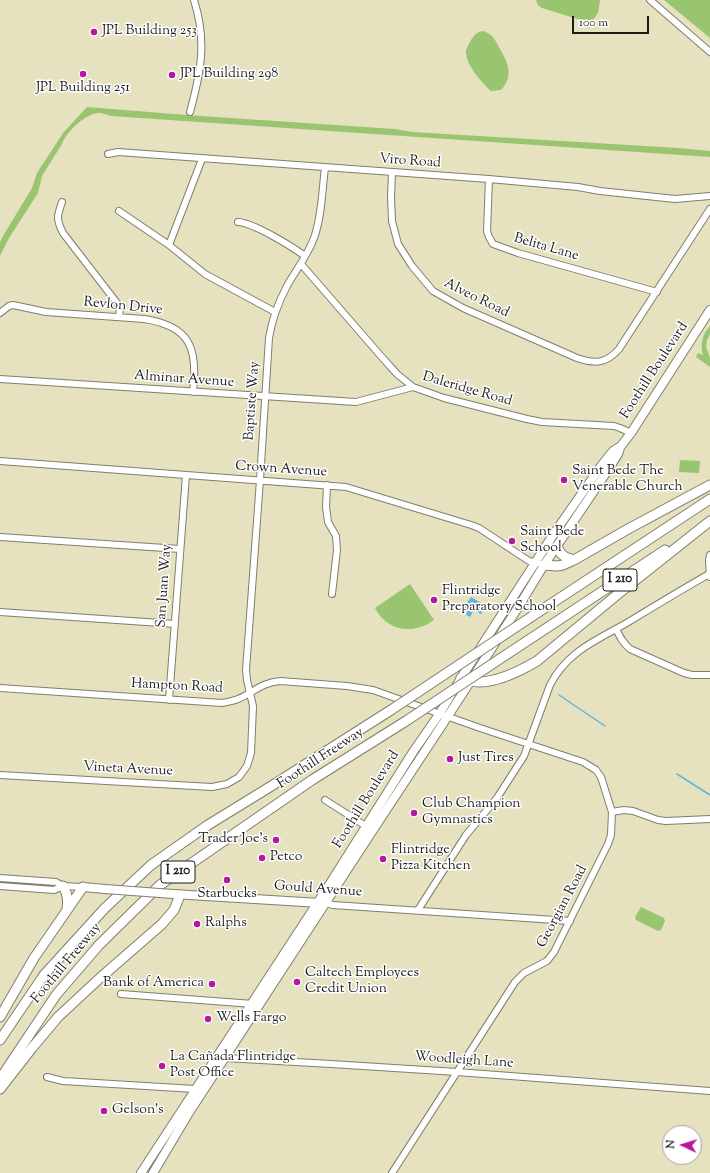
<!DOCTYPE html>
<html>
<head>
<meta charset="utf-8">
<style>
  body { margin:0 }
  #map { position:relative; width:710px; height:1173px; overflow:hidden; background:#e6e1be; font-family:"Sorts Mill Goudy",serif }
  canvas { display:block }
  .north { position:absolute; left:662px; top:1125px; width:40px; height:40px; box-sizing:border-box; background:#fff; border:1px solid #a4a4a4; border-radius:50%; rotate:274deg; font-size:11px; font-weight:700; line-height:16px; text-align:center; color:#1c1c1c }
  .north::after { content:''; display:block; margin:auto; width:14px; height:18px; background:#b5179e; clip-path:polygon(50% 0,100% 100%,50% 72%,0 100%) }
  .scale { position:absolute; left:572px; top:16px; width:77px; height:18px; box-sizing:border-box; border:2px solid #1c1c1c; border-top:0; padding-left:5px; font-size:12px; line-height:14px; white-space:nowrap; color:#1c1c1c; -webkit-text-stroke:3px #fff; paint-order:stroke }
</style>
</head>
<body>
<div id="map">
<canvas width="710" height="1173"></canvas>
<div class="north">N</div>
<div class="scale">100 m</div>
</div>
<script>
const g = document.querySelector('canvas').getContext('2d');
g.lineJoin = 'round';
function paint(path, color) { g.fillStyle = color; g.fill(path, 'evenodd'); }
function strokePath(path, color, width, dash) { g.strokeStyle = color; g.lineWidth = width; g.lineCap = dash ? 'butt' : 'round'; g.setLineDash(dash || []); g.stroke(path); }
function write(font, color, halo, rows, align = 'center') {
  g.font = font + ' "Sorts Mill Goudy",serif'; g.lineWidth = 3; g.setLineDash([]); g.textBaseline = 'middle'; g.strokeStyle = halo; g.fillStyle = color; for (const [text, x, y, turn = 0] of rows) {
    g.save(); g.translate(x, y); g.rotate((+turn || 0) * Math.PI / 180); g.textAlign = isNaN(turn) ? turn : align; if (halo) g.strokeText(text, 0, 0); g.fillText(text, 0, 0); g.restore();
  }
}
const green = new Path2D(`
  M536,0H600V1L598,13L593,20L588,21H584L542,8L538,5Z
  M664,0H710V38Z
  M483,31C494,35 495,40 500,49C508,63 514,76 501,90L491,91C482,83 465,64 466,51C467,47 469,43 471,40C475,34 477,32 483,31Z
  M87,107L186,115L395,129L412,132L678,148L710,151V157L111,116C107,115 103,113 99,113C86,113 66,132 62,144L42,176L38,193L9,238L0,256V242L3,236L32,188L37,173L63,133Z
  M710,326V334L707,340L706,347L710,358V367L696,357L698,353L703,355C700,344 702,335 710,326Z
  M680,460L700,461L699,473L679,472Z
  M410,584L434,620C430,622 427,625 423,626C404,634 384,626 375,608Z
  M641,907L664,918L665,921L661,930L658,931L636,920L635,917Z`);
const water = new Path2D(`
  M471,597L486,606L481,614L474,610L470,617L461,612Z`);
const stream = new Path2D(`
  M559,695L605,726
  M677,774L710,795`);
const minor = new Path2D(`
  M650,0L710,52
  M190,112C201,72 207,41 194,0
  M108,154L118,152L489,179L578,187L600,191L675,199L710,196
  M392,173L391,197L392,221L398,244L412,266L433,291L463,308L577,358C595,364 606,364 619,349L710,209
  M489,179L487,231L489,237L493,244L518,253L657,292
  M62,202C57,216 56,219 63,233L120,307L119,317
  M119,211L169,245L205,274L275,312
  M238,222C254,223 291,246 305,256
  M169,245L202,159
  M301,264L380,355L397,374L413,387L444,398L527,419L542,422L614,426L620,428L631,433
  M0,313L9,306L13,305L46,312L144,319C191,326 198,349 193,392
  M0,379L356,402L413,387
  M0,461L346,487L471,525L479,528L529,561L539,563
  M327,485L326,507L328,522L336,536L337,550L332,594
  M0,537L180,549
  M710,577L709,560L710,555
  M0,612L175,624
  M616,629C620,637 623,643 630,649L684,673L692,675H710
  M0,688L222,703C228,702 233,701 238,699C255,692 260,683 280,681L347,686L373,690L480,728L583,762L596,770L601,777L612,812L611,835L608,844L554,952L547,961L524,973L515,982L392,1173
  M169,700L186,475
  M0,775L212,787L227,784L239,777L247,766L251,753L253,706L247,680L246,670L260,480L269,338C272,319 278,303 287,286C296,270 308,255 314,238C322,216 322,190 325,168
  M325,800L369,828
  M612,812L624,810L633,811L658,820L666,821L710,819
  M0,878L56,882L63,886L83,887
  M0,886L54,890L63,886
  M326,903L333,905L570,921
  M418,910L466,835L497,798L524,756L550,685C568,650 598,640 630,621C656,605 683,589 709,574
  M121,994L253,1004
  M221,1057L225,1058L331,1064L457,1072L710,1091
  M47,1077L63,1081L195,1089L198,1090`);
const major = new Path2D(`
  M83,887L105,889
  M173,894L320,903
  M141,1173L331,882L413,752L440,713L461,678L555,532L601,466L613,451L621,446L631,433L710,310
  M153,1173L190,1111L373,830L448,716L519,606L544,565L608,470L618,454L620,448`);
const highway = new Path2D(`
  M557,546C561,556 564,557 574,560
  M544,565L557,566L563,565L574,560L628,529L710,485
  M531,617L710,499
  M530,639L665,550
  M461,678C466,680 473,682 479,682C499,682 520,671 537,661L618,594L710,521
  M63,886C68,895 68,900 67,909
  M0,1017L34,958L83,887
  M0,1040L44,975L105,908L151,865L208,825L273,785L391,710
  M0,1079L56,995L99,945L160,885L312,780L406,721
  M0,1089L32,1048L58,1017L100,978L162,924L174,910L180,895`);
const majorBridge = new Path2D(`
  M105,889L173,894`);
const highwayBridge = new Path2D(`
  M391,710L531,617
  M406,721L530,639`);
const markers = [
  [94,32,4,"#b5179e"],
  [83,74,4,"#b5179e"],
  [172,75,4,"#b5179e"],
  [564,480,4,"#b5179e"],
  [512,541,4,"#b5179e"],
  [434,600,4,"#b5179e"],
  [450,759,4,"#b5179e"],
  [414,813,4,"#b5179e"],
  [276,840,4,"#b5179e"],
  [262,858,4,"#b5179e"],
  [383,859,4,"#b5179e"],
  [227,880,4,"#b5179e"],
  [197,924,4,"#b5179e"],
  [297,982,4,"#b5179e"],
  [212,984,4,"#b5179e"],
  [208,1019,4,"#b5179e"],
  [162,1066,4,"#b5179e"],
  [104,1111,4,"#b5179e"]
];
const shields = [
  [620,580,34],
  [178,872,34]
];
const shieldNames = [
  ["I 210",620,580],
  ["I 210",178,872]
];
const poiNames = [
  ["JPL Building 253",102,32],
  ["JPL Building 298",180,75],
  ["JPL Building 251",83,89,"center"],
  ["Saint Bede The",572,472],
  ["Venerable Church",572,488],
  ["Saint Bede",520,533],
  ["School",520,549],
  ["Flintridge",442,592],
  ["Preparatory School",442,608],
  ["Just Tires",458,759],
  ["Club Champion",422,805],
  ["Gymnastics",422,821],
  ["Trader Joe's",268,840,"right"],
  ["Flintridge",391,851],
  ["Pizza Kitchen",391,867],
  ["Petco",270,858],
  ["Starbucks",227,895,"center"],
  ["Ralphs",205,924],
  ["Caltech Employees",305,974],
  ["Credit Union",305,990],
  ["Bank of America",204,984,"right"],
  ["Wells Fargo",216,1019],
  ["La Cañada Flintridge",170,1058],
  ["Post Office",170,1074],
  ["Gelson's",112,1111]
];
const streetNames = [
  ["Viro Road",410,162,4],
  ["Belita Lane",546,248,16],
  ["Alveo Road",476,299,26],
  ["Revlon Drive",123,307,6],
  ["Foothill Boulevard",655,371,-57],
  ["Alminar Avenue",184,380,4],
  ["Daleridge Road",467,390,16],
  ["Baptiste Way",253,401,-86],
  ["Crown Avenue",281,470,4],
  ["San Juan Way",165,586,-86],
  ["Hampton Road",177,687,3],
  ["Foothill Freeway",321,759,-33],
  ["Vineta Avenue",128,770,3],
  ["Foothill Boulevard",367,800,-58],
  ["Gould Avenue",318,890,4],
  ["Georgian Road",563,907,-62],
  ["Foothill Freeway",67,964,-50],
  ["Woodleigh Lane",464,1061,4]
];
paint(green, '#99c470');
paint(water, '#66b1df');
strokePath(stream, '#66b1df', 1.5);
strokePath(minor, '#817e6d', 8);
strokePath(major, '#817e6d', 10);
strokePath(highway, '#817e6d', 11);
strokePath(minor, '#fff', 6);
strokePath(major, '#fff', 8);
strokePath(highway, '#fff', 9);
strokePath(majorBridge, '#817e6d', 10, []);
strokePath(highwayBridge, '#817e6d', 11, []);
strokePath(majorBridge, '#fff', 8);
strokePath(highwayBridge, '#fff', 9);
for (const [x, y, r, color] of markers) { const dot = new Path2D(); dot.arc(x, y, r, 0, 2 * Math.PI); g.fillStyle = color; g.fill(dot); strokePath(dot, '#fff', 1.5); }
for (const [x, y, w] of shields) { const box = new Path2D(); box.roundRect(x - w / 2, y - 11, w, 22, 3); g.fillStyle = '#fff'; g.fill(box); strokePath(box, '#1c1c1c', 1); }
write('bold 13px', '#1c1c1c', null, shieldNames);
write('14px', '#1c1c1c', '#fff', poiNames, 'left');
write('14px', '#1c1c1c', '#fff', streetNames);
</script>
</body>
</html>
